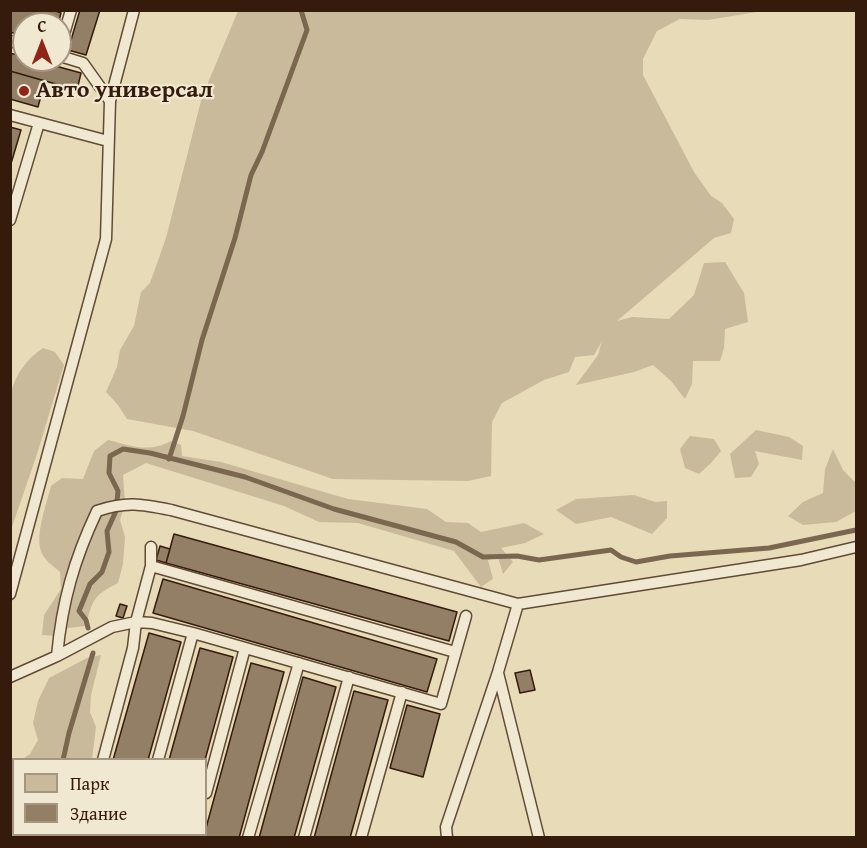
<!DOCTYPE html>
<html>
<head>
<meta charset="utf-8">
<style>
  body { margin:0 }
  #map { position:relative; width:867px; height:848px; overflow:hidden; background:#e8dbb8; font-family:"Gentium Book Plus",serif }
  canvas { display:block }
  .frame { position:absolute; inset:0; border:12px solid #341b0b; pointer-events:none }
  .legend { position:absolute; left:12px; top:758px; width:195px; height:78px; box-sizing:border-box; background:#f0e8d1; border:2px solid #a59682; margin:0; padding:8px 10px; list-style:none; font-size:18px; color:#341b0b }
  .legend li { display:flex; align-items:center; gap:12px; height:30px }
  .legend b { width:30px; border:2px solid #a59682 }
  .north { position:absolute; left:12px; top:12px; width:60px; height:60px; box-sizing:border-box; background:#f0e8d1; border:2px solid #a59682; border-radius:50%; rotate:0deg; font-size:16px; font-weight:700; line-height:24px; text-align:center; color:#341b0b }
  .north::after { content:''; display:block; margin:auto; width:21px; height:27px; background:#8f2418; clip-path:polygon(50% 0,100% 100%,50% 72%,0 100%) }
</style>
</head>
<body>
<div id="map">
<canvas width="867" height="848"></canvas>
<div class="frame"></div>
<ul class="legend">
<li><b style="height:16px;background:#c9ba9b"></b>Парк</li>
<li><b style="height:16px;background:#927f65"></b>Здание</li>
</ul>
<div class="north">С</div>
</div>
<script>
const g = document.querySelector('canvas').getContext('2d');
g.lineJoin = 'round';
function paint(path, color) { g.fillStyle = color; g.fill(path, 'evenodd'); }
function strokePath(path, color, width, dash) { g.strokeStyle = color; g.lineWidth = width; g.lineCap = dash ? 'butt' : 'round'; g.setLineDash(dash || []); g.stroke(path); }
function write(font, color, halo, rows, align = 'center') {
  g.font = font + ' "Gentium Book Plus",serif'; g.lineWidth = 4.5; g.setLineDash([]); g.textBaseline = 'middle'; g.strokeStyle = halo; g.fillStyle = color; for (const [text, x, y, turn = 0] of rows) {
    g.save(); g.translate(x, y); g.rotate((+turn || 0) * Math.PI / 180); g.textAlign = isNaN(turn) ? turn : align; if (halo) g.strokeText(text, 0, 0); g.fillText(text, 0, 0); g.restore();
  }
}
const green = new Path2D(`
  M238,11H763L708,20L680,19L657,31L643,59V75L694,172L711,196L722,203L734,219L731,233L714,238L617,321L632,317L669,319L694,295L704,263L725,262L744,293L748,322L725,329L724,348L720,361H693L692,384L685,399L671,381L653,365L634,372L576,385L598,355L602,341L594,355L575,357L569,372L544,380L502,403L492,422L491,476L468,481L333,479L193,431L127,419L118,405L106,392L117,367L120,350L134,326L141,292L150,283L166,238L202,97Z
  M43,348L55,352L64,365L37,454L11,530V393C16,373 27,359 43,348Z
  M756,430L789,437L803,446L802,460L755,451L759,464L751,477L735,478L730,454Z
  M690,436L714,439L721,451L711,463L699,474L685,468L680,449Z
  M108,440C132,446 149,453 171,441L181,445L182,456L221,462L348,499L427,509L446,522L468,523L481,532L524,523L544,534L525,543L501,548L513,562L503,574L498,557L488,560L493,579L481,587L454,551L358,523L319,522L284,506L146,463L123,475L125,503L120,520L125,537L123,564L118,583C94,595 92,600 86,626L68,628L54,636L42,635L44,615L61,589L60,572C53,566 44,560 41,551C35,534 47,503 51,486L62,478L83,479L94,451Z
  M833,449L843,470L856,483V511L836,522L803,525L788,516L803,502L823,493L825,469Z
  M634,495L655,502L667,501V518L652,534L611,517L576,524L556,510L576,499Z
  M101,655L91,695L90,712L96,727L92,759H23L30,754L38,740L33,723L38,701L49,678L87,658Z
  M13,768L14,834L71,835V837H11L10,773Z`);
const stream = new Path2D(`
  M169,459L183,416L202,340L235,238L251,175L262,152L307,30L301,10
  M88,628L86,620L79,611L90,584L102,572L109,552L107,531L116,511L118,491L109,473L110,456L123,449L150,453L245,477L334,509L456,542L483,557L517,556L539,560L611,550L621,557L636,562L670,556L769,548L856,530
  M63,760L69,733L93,653
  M37,838V834`);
const building = new Path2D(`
  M10,10H53L61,13L58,24H24V36L10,32Z
  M80,10H100L86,55L68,50Z
  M10,53L24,57V60H34L81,73L77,90L10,71Z
  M10,71L45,81L38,107L10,99Z
  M10,127L21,130L10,167Z
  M174,534L457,612L449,641L166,563Z
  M160,546L170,549L166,563L156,560Z
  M163,579L437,659L427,692L153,613Z
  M120,604L127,606L123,618L116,616Z
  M149,633L181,642L148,760H113Z
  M200,648L233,657L205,760H169Z
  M251,663L284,672L239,838H203L206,834V828Z
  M530,670L535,690L520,693L515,673Z
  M303,677L336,687L294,838H259Z
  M354,691L388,700L350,838H314Z
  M407,705L440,714L423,777L390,768Z
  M91,834H126L125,838H91Z
  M148,834H184L183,838H147Z`);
const service = new Path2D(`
  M10,41L24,45
  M60,48L71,10
  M60,56L83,63L110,101
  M10,115L108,141
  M10,220L39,123
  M151,566L455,652
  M10,594L106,239L110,101L134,10
  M57,656C62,602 74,560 97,511C126,501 141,504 171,510L518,604
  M498,673L539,838
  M10,677L57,656L112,627L136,622L152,623L193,633L441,704L466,616
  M103,760L133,648L136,622L151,566V547
  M158,760L193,633
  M206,793L245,648
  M82,838V834
  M137,838L138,834
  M194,838V834
  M248,838L299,663
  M304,838L349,677
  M361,838L402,692
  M447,838L446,827L498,672L518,604L801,560L856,547`);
const markers = [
  [24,91,6,"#8f2418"]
];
const poiNames = [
  ["Авто универсал",36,91]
];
paint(green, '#c9ba9b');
strokePath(stream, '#7b674f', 5);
paint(building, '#927f65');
strokePath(building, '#341b0b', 1.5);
strokePath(service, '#614b36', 13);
strokePath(service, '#f0e8d1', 10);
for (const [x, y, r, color] of markers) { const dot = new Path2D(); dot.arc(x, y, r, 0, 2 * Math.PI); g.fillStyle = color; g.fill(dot); strokePath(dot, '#f0e8d1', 2); }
write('bold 24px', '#341b0b', '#f0e8d1', poiNames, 'left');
</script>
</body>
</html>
